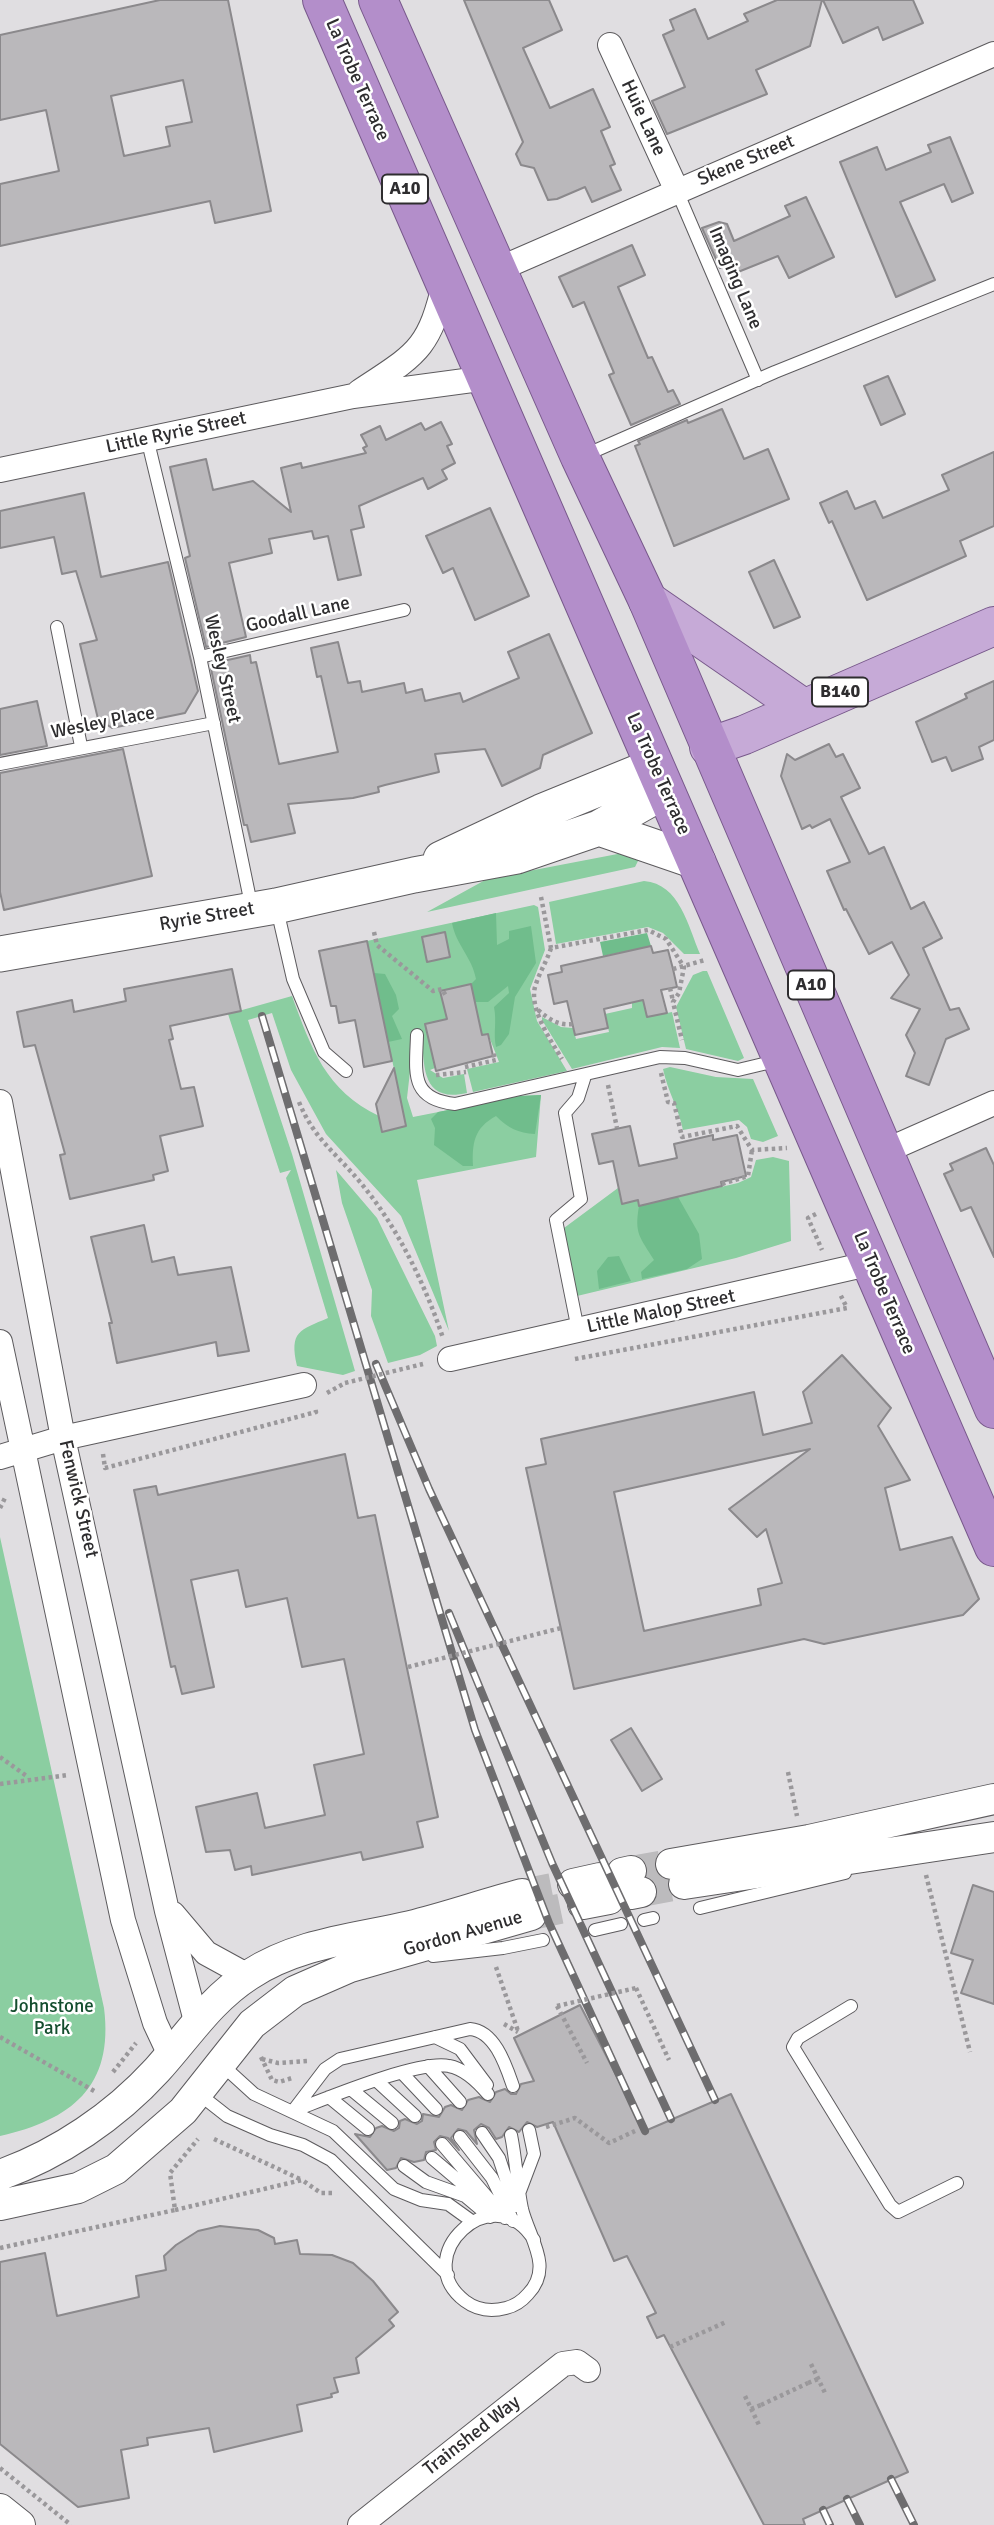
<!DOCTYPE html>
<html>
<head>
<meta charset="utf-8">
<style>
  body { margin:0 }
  canvas { display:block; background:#e0dee1 }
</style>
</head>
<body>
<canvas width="994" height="2525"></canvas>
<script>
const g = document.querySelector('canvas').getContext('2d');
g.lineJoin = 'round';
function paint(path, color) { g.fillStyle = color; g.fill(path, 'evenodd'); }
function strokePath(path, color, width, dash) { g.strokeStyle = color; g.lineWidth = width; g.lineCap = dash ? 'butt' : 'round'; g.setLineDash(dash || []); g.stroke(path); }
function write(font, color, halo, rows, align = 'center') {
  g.font = font + ' Signika,sans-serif'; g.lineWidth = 5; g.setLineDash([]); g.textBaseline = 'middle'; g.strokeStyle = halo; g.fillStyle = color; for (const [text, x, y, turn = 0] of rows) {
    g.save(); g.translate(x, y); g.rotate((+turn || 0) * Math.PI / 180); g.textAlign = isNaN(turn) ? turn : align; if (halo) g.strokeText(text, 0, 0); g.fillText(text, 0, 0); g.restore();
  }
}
const green = new Path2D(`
  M628,852L641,855L635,867L427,912L487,879Z
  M644,881C680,884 688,926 700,954H684L663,933L648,927L556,944L549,902Z
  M534,905L538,907L545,950L530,989L537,1021L567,1071L473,1092L467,1069L499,1062L488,1034L482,1035L471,984L442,997L447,1019L425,1025L435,1068L430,1070L443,1078L464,1074L467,1093C422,1103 424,1068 422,1035L414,1036L407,1098L413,1117L520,1096L541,1095L536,1157L417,1180L449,1331L401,1216L326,1134L291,1070L272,1013L248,1020L292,1154L355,1371L343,1375L297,1366C289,1331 300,1330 328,1318L286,1178L291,1170L280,1173L228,1014L292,996C311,1048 326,1091 379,1116L382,1132L406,1126L367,941Z
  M703,971H707L744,1058L738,1061L686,1049L676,1007L693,975Z
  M643,1000L647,1017L672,1012L680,1048L662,1047L572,1069L542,1020V1017L561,1027L573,1028L576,1039L609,1032L605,1014L632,1008V1003Z
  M670,1067L716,1077L753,1079L778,1136L763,1142L751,1139L747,1127L739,1120L683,1130C678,1106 668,1093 663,1069Z
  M773,1157L789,1161L791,1241L736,1258L577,1296L564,1228L618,1188L622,1204L638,1200L639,1206L738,1183L751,1177L756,1160Z
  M336,1170L377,1218L435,1336L437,1346L420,1355L388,1363L371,1316L372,1290L342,1203Z
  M0,1537L104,2008C114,2087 71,2120 0,2136Z`);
const forest = new Path2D(`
  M496,913L497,945L509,939V931L531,926L536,963L515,997L509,1034L501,1045L496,1047C493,1033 497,1022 494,1007L509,993L508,986L488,1002H475L471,984L476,979C472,957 456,945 452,923Z
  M647,933L651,946L603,956L600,942Z
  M374,973L385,974L396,995L399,1009L392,1016L402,1039L388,1042Z
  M541,1095L535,1134C518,1133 508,1128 496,1116C474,1128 472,1143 473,1166H463L434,1145L435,1128L431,1119L438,1112L520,1096Z
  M678,1197L699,1234L702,1259L687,1269L642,1279L641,1272L654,1260C640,1237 634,1234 639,1206Z
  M619,1256L631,1281L599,1289L597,1271L608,1257Z`);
const building = new Path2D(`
  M160,0H228L271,211L215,223L210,201L0,246V184L59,171L46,110L0,120V35ZM183,80L192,122L166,127L170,146L124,156L111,96Z
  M464,0H549L562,30L523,48L550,108L593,89L610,127L601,131L615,164L610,166L621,190L592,202L585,187L557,199L548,200L534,168L521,165L516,154L523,142Z
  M777,0H822L810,46L756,70L767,94L667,134L652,101L685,87L663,35L674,30L670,20L695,9L708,39L748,21L744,14Z
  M823,0H913L923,23L883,40L878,27L843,43Z
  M950,137L973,193L952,202L944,184L900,202L935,280L896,297L840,162L877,147L886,170L931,152L928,145Z
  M806,197L834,257L789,278L778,256L738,272L734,262L720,268L702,228L719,222L727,224L734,241L790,216L785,206Z
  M632,245L645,275L618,287L648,358L652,357L668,392L673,390L680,404L631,425L609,375L614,373L584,302L573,307L559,277Z
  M888,376L905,414L881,425L864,386Z
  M722,409L744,459L768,449L789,499L674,546L635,446L640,444L638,441L687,420L688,423Z
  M441,422L452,444L447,446L455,463L442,470L447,479L428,489L423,478L359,506L364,527L351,530L361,575L338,580L328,536L314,539L312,531L269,539L272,553L229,563L246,637L206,647L185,558L190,556L170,467L206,459L213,490L253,481L291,512L281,468L301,463L302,468L366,453L363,448L367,446L361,435L380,426L386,440L421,423L425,430Z
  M994,452V526L960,541L966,556L867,600L832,521L829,523L820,503L847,491L855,509L875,501L883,518L949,490L942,475Z
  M84,493L101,577L168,562L198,691L185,713L112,728L98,719L80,644L97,640L76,571L62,574L54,537L0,548V511Z
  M490,508L529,596L475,620L453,568L443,573L426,536Z
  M774,560L800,617L774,628L749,572Z
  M549,634L592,733L543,755L540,768L502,786L485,749L435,754L439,772L385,785L378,787L379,792L353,798L288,804L295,833L251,842L247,825H244L210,664L250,655L251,663L256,662L279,764L338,752L321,676L317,677L311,648L338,642L348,683L360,681L362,692L404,683L406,693L422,689L425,701L460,693L463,702L519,678L508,652Z
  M994,681V740L979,747L983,759L952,771L946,757L932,762L916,722L967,698L965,694Z
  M37,701L47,746L0,755V709Z
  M829,744L836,757L843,754L860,788L841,797L869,854L884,847L911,909L924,902L942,938L923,948L950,1010L959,1008L969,1029L946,1039L929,1085L906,1076L915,1053L906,1035L920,1009L891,998L909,975L892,942L869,954L846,909L844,910L827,871L850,862L830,819L812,828L810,825L802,829L781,776L787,754L795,760Z
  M123,749L152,876L4,910L0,892V773Z
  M445,932L450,957L427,962L422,937Z
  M367,941L392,1061L364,1067L355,1020L339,1023L336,1006H331L319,951Z
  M651,946L653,953L668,950L673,969L677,987L661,990L667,1013L647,1017L643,1000L604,1009L608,1028L575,1035L567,1001L554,1004L548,975L562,972L561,966Z
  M232,969L241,1011L170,1026L173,1039L169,1040L181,1089L194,1087L203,1126L160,1136L168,1171L153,1175L154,1180L70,1199L60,1155L65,1154L35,1045L24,1047L17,1012L72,1000L74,1012L126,1001L124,989Z
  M471,984L482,1035L488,1034L493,1056L436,1071L425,1024L447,1019L440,991Z
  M394,1068L406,1126L382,1132L376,1104Z
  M630,1126L639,1166L677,1158L674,1144L713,1135V1140L737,1135L746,1176L721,1182L722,1186L639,1206L638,1200L622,1204L613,1161L599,1164L592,1134Z
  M986,1148L994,1165V1257L971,1207L961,1211L944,1174L953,1170L950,1164Z
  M144,1225L152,1262L174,1257L178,1275L231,1267L249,1351L218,1356L216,1342L117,1363L109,1323H112L91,1237Z
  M842,1355L891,1408L878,1426L910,1480L885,1488L900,1550L952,1537L979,1599L963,1615L824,1644L804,1639L574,1689L526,1468L546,1464L541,1439L754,1392L763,1435L812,1423L803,1392ZM810,1449L729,1509L757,1537L766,1529L782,1583L758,1589L761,1605L644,1631L614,1492Z
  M345,1454L358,1518L375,1515L438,1817L417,1822L423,1847L363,1860L361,1852L252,1875L251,1866L235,1870L230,1850L206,1852L196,1807L257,1793L265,1828L325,1815L314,1765L364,1754L344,1659L302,1667L287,1598L246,1607L238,1570L191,1580L214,1687L182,1694L175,1666L171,1667L134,1490L156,1486L158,1495Z
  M631,1728L662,1779L642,1791L611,1740Z
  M973,1885L994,1892V2004L961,1993L973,1960L951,1953Z
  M580,2005L645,2131L731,2094L908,2472L803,2519L805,2525H764L664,2335L657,2338L647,2317L656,2313L627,2256L614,2261L553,2122L537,2127L527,2122L519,2132L509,2127L502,2137L496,2139L489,2128L481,2124L474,2130L477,2144L466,2131L458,2129L451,2138L459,2150L448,2138L440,2136L434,2142L436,2150L426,2152L424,2160L414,2162L401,2158L396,2168L387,2170L355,2134L370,2137L376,2128L382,2126L394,2131L399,2128L400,2121L405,2119L417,2124L422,2121L423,2114L439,2117L445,2107L451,2105L462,2110L468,2100L479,2097L490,2102L496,2092L505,2089L511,2094H516L521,2084L534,2081L514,2038Z
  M220,2226L258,2230L274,2238L275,2244L297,2240L300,2254L332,2255L353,2263L373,2281L398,2312L389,2320L394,2326L356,2358L359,2373L334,2378L338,2392L331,2394L332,2397L297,2405L302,2431L214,2452L209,2428L147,2438L148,2445L121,2450L129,2498L78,2507L0,2444V2262L45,2253L57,2316L139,2297L136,2276L166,2270L164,2256L176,2245L198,2231Z`);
const tertiaryTunnel = new Path2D(`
  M631,1871L671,1864
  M641,1892L684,1884
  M522,1894L573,1884
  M531,1915L583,1904`);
const path = new Path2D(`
  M541,897L551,948L648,930L666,939L684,967L679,993L673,1002L682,1040
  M374,932L377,945L433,991L442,989L446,996
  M551,948C547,961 540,971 536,984C527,1006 551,1041 562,1059
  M673,969L705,960
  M670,988L673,1001
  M538,1010C549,1019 558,1026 573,1024
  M465,1067L496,1060L493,1053
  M661,1073L668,1102L674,1103L682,1137L737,1126L752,1150L787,1148
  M436,1075L466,1072
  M608,1085L617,1128
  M299,1102C314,1139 336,1153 360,1182C397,1226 425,1284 443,1338
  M722,1184L748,1176L752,1150
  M816,1214L808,1218L822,1250
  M575,1359L847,1308L840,1294
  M327,1393L345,1383
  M103,1454L105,1468L316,1412L315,1408
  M0,1508L6,1496
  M0,1757L28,1777
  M788,1772L797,1816
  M0,1784L68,1775
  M926,1875L970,2052
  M496,1967L518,2031
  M636,1988L669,2060
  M557,2006L587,2063
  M504,2024L518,2032
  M0,2037L96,2092
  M261,2057L272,2080L279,2082L292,2078
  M262,2059L278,2063L308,2061
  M113,2072L136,2043
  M546,2127L575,2118L609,2143L635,2131
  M214,2139L302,2180
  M175,2210L302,2180L321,2193H334
  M0,2248L175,2210L170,2173L198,2139
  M670,2347L726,2322
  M811,2364L826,2395
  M808,2383L818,2379
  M745,2396L759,2425
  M751,2409L761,2405
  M0,2468L71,2525`);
const service = new Path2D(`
  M677,191L758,380
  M147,438L200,657L252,909
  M583,456L775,372L994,284
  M57,627L81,746
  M200,657L404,610
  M0,764L214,723
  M277,909L293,979L324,1052L346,1071
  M417,1035C416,1072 409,1099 455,1104L660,1057L685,1058L738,1070L780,1060
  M578,1330L556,1220L581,1199L565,1113L578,1098L585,1076
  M700,1908L845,1873
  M644,1920L653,1918
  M595,1930L621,1924
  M433,1956L503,1948L543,1940
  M851,2006L798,2038L793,2047L890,2205L898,2212L957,2183
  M435,2037L460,2049L487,2085
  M221,2064L254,2094L333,2131L394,2189L421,2200L448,2204L473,2222
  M428,2066L460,2102
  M402,2073L436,2109
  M377,2081L415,2116
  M352,2090L392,2123
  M199,2094L227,2116L270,2135L303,2145L331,2160L448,2275
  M329,2097L368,2129
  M293,2111L325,2069L340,2059L470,2029C495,2031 506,2066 513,2086
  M293,2111C325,2099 420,2059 449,2066C465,2069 478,2082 488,2094
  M482,2133L499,2158L515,2206
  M511,2135C516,2159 517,2185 522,2209C529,2238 554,2267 528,2294C522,2301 514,2306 506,2308C491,2312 477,2310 465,2301C407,2257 494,2175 534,2240
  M460,2137L492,2178L513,2221
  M442,2144L505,2218
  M432,2158L485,2203
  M404,2166L426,2182L465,2196L490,2217
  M520,2191L534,2154L529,2130`);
const minor = new Path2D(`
  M610,45L677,191
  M499,269L994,54
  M359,392C416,354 429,351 445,281
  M0,470L353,396L487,378
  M0,1102L63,1438L167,1911L196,2021
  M883,1152L994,1103
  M0,1342L123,1920L155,2023L170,2055
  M450,1359L872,1263
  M0,1457L63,1438L304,1385
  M173,1914L206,1953L248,1976
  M360,2525L563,2364L577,2362L588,2370`);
const tertiary = new Path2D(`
  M671,1864L809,1840L994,1799
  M622,1873L631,1871
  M573,1884L600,1878
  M684,1884L994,1837
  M631,1894L641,1892
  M583,1904L609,1899
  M0,2175C59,2154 115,2116 157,2070C187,2037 210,2000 249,1975C298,1943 354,1939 410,1926C447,1917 484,1904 522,1894
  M0,2205L78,2188L116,2169L183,2111L252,2024L295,1991L350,1967L531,1915
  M0,2509L20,2525`);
const secondary = new Path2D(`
  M599,828L698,862
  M441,859L541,812L654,766
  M0,954L276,906L414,875L517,856L599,828L666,790`);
const primary = new Path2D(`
  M648,601L803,708
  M709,747L744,735L994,626`);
const trunk = new Path2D(`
  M322,0L994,1547
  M378,0L580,457L648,601L994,1409`);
const rail = new Path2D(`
  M262,1016L475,1730L549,1923L645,2131
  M376,1364L429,1489L715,2100
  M449,1613L552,1863L671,2119
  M891,2479L914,2525
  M847,2499L860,2525
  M823,2510L830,2525`);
const pathBridge = new Path2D(`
  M345,1383L423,1364
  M408,1667L561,1628
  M557,2006L636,1988
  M761,2405L808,2383`);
const shields = [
  [405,189,46],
  [840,692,56],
  [811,985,46]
];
const shieldNames = [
  ["A10",405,189],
  ["B140",840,692],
  ["A10",811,985]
];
const streetNames = [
  ["La Trobe Terrace",357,80,66],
  ["Huie Lane",643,118,65],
  ["Skene Street",746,161,-23],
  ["Imaging Lane",735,278,67],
  ["Little Ryrie Street",176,433,-12],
  ["Goodall Lane",298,615,-13],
  ["Wesley Street",222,669,77],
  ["Wesley Place",103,723,-11],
  ["La Trobe Terrace",658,774,66],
  ["Ryrie Street",207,917,-10],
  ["La Trobe Terrace",884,1293,67],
  ["Little Malop Street",661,1312,-12],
  ["Fenwick Street",78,1499,77],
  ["Gordon Avenue",463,1934,-16],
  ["Trainshed Way",472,2436,-38]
];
const parkNames = [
  ["Johnstone",52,2007],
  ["Park",52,2029]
];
paint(green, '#8bcea1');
paint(forest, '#70bd8c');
paint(building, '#bab8bb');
strokePath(building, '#8b898c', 2);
strokePath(tertiaryTunnel, '#bcbbbd', 30, [30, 15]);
strokePath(service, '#5d5b5e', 14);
strokePath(minor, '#5d5b5e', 26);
strokePath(tertiary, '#5d5b5e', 32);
strokePath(secondary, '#5d5b5e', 37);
strokePath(primary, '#78598b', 40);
strokePath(trunk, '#78598b', 40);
strokePath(path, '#9a989b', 4.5, [3.5, 3.5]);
strokePath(service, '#fff', 12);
strokePath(minor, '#fff', 24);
strokePath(tertiary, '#fff', 30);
strokePath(secondary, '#fff', 35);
strokePath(primary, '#c6aad7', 38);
strokePath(trunk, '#b38eca', 38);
strokePath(rail, '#6e6d6f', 8);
strokePath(rail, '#fff', 5, [16]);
strokePath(pathBridge, '#9a989b', 4.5, [3.5, 3.5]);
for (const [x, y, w] of shields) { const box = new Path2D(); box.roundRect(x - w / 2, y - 14.5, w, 29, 5); g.fillStyle = '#fff'; g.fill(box); strokePath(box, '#2e2d2f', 2); }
write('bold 18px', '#2e2d2f', null, shieldNames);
write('19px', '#2e2d2f', '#fff', streetNames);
write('19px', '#144e2e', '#fff', parkNames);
</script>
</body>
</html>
